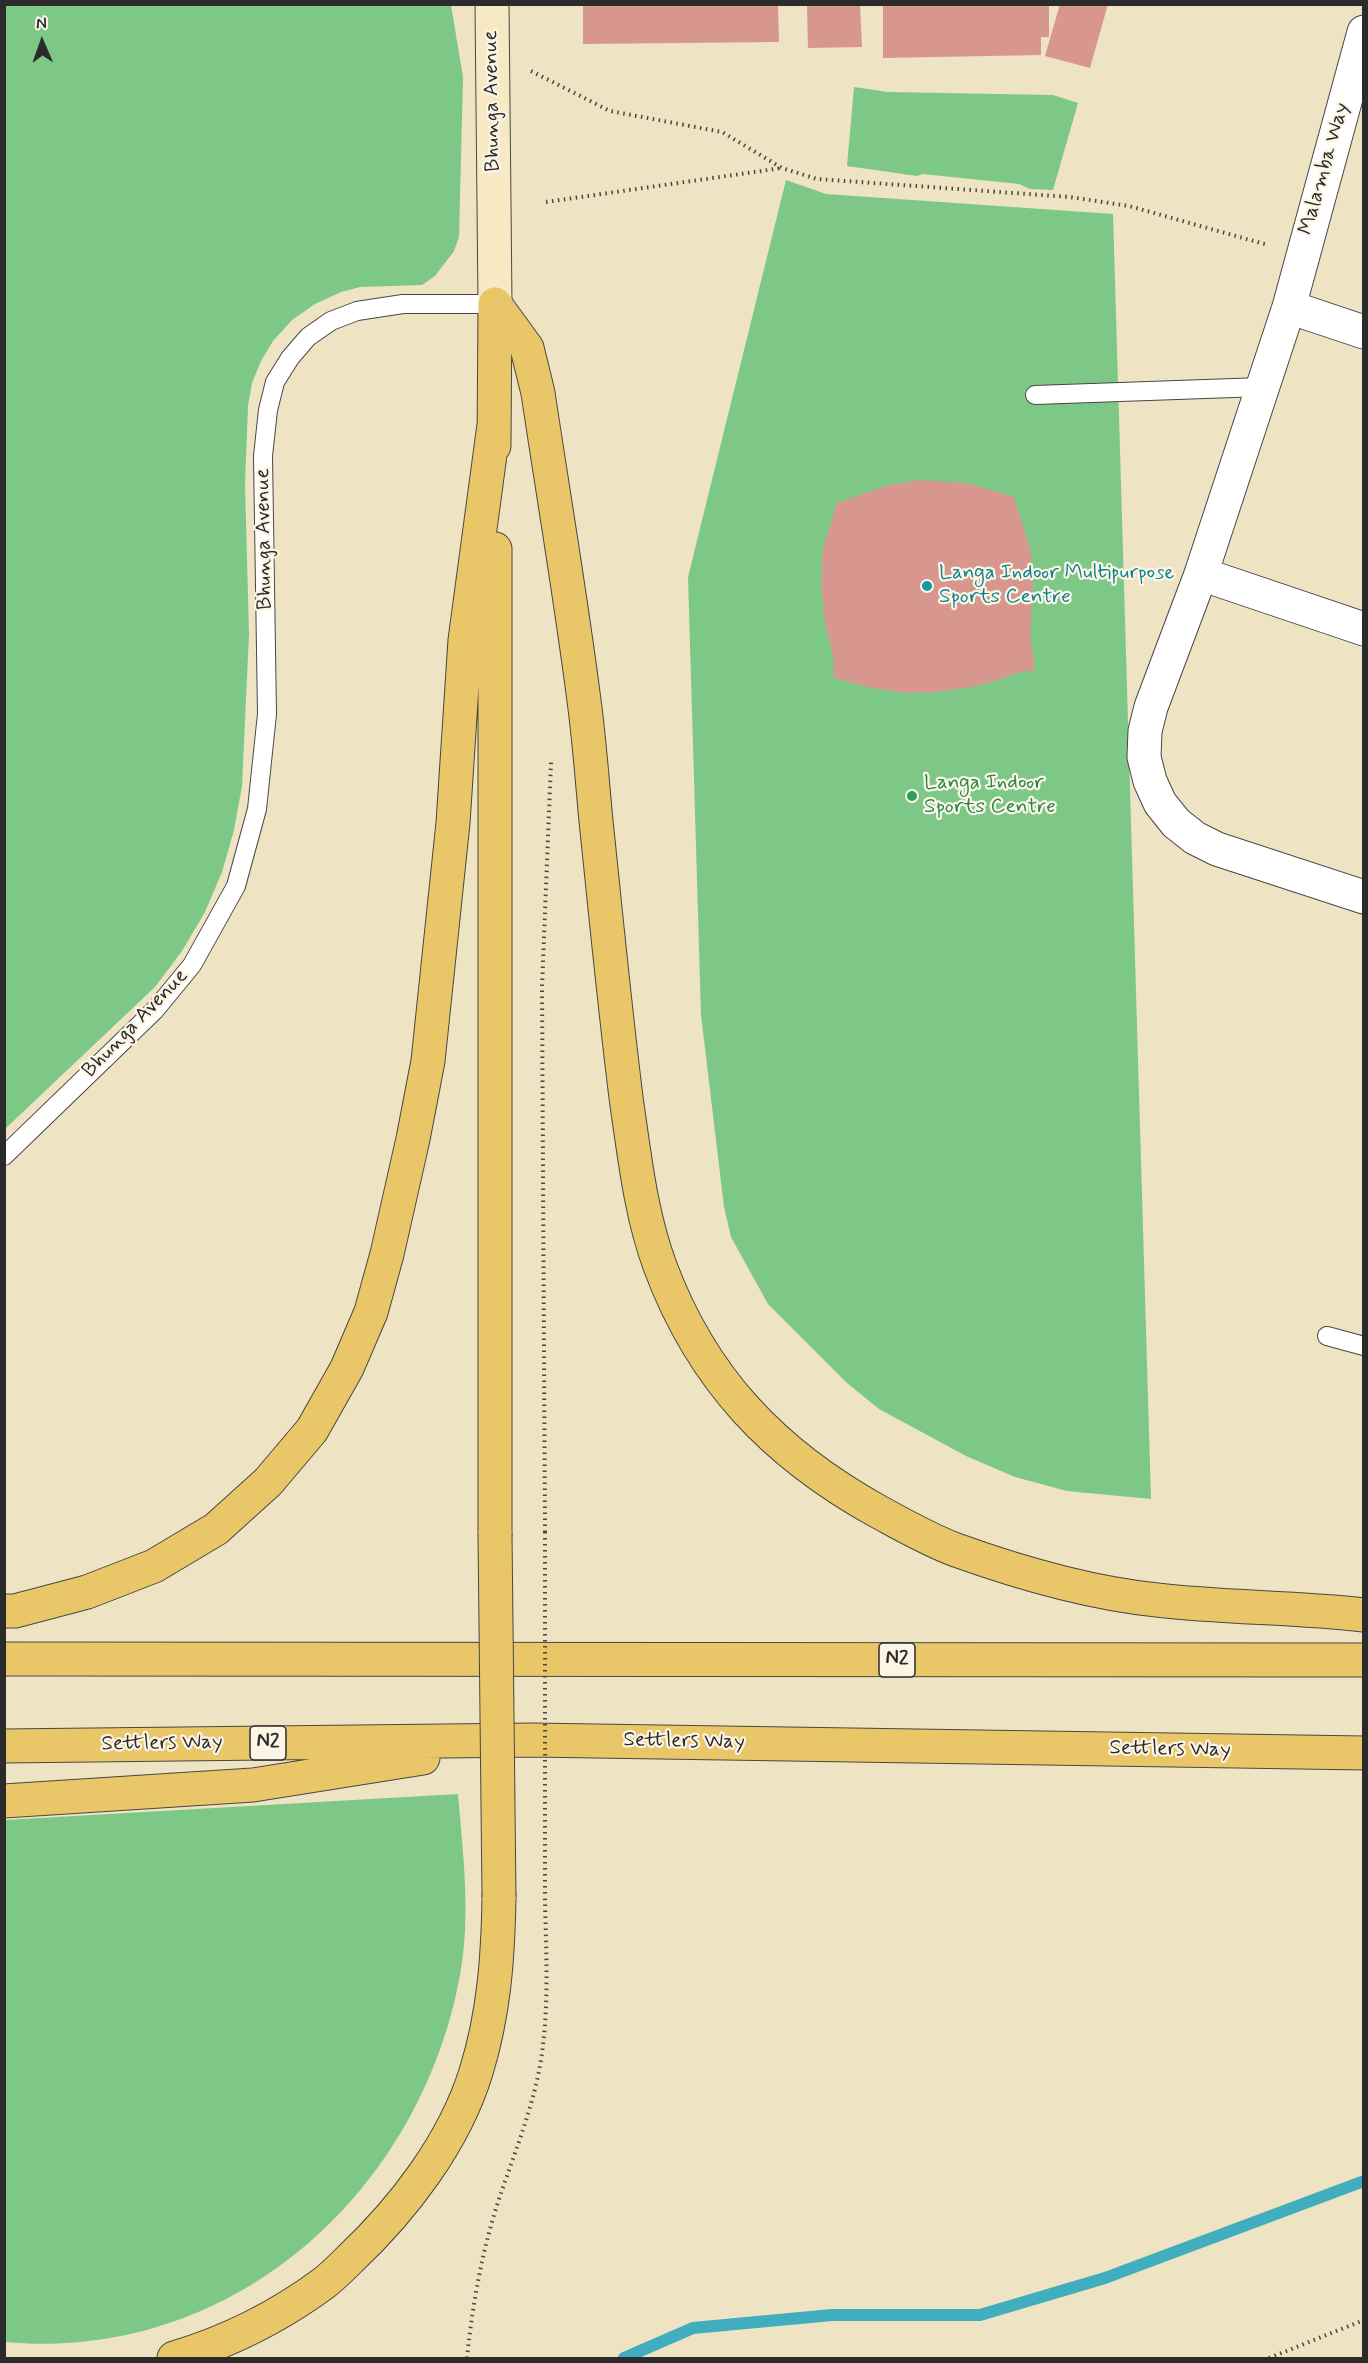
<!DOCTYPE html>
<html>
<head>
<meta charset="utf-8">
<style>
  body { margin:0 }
  #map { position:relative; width:1368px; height:2363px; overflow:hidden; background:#eee3c3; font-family:Mynerve,sans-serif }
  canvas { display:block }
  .frame { position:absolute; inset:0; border:6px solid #2b2b2b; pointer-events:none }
  .north { position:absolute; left:12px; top:12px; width:60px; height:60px; -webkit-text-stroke:4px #fcf5e5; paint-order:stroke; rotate:358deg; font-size:16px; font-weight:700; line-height:24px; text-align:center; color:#2b2b2b }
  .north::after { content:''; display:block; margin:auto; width:21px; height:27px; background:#2b2b2b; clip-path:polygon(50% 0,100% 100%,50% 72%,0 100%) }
</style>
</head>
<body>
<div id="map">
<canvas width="1368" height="2363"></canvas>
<div class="frame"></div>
<div class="north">N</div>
</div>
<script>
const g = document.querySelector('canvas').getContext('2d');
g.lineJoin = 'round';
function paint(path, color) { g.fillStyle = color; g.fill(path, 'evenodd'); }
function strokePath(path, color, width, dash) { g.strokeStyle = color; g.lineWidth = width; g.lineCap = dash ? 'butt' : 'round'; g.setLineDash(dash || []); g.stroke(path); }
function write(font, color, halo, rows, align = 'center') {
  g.font = font + ' Mynerve,sans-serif'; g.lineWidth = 4.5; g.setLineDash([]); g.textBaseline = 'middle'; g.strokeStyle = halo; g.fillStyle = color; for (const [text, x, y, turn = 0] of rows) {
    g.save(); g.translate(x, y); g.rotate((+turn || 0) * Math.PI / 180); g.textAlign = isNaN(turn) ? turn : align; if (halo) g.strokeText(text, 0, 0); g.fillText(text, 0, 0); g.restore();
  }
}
const green = new Path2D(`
  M5,4L451,5L463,77L459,237L454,251L435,276L422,285L360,287L341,292L315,304L292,320L273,341L261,361L252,383L248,406L245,484L249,634L242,786L234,830L222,872L205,912L182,951L155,987L5,1129Z
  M854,87L888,92L1053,95L1078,103L1053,190L1030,189L1019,184L923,174L917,176L847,166Z
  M786,180L826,194L1113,214L1151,1499L1067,1491L1015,1477L966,1456L879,1409L847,1383L768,1304L731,1237L724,1207L701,1015L688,577Z
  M458,1794C463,1854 471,1915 460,1975C420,2193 232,2363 5,2342V1820Z`);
const stream = new Path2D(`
  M624,2358L693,2328L832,2315H980L1105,2278L1364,2181`);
const building = new Path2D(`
  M583,4H778L779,42L583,44Z
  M807,4H860L862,47L808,48Z
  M883,4H1049V37H1041V55L883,58Z
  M1060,4H1108L1090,68L1045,56Z
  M919,480L966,483L1014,497L1031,553L1033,588L1030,630L1035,671H1022L995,681L966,688L935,692L906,693L872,688L834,678L833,655L825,623L821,584L823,548L837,503L886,486Z`);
const path = new Path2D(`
  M531,71L610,111L722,132L782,168L817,179L1070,197L1129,206L1268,245
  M546,202L782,168
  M545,1532L542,987L551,762
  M467,2358C472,2310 480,2262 494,2215C509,2166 529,2121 539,2071C550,2014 546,1954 545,1897
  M1269,2358L1364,2320`);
const lane = new Path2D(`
  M1035,395L1262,387
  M4,1156L155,1010L192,965L236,886L257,809L267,714L263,456L268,410L275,382L290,358L308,337L331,321L357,311L403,304H495
  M1327,1336L1364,1346`);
const street = new Path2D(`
  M1364,32L1289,307L1201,574L1151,707L1145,731L1144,757L1150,781L1160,803L1176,823L1195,838L1217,849L1364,897
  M1289,307L1364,332
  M1201,574L1364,629`);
const secondary = new Path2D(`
  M492,4L495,304`);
const highway = new Path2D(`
  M495,304L527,348L538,393C553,493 570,593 583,693C589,735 592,779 596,821C606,916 615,1011 627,1105C635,1159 641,1215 660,1266C702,1379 774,1454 879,1512C903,1525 929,1540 956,1550C1020,1573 1089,1593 1157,1600C1225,1608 1295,1607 1364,1615
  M494,446L495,304
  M495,549V1534
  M4,1611H15L87,1592L154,1566L216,1529L268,1482L312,1430L347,1368L371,1312L387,1254L413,1139L428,1061L453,823L465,640L494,425
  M4,1659L1364,1660
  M4,1746L532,1740L1364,1753
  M4,1801L253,1785L423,1758
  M174,2358C228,2342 278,2317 324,2283C333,2276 342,2267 350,2259C403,2209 454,2143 476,2072C494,2014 498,1958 499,1897`);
const pathBridge = new Path2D(`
  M545,1532V1897`);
const highwayBridge = new Path2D(`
  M495,1534L499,1897`);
const markers = [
  [927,586,6,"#0f9aa8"],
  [912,796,6,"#2e9e5b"]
];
const shields = [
  [897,1660,36],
  [268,1743,36]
];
const shieldNames = [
  ["N2",897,1660],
  ["N2",268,1743]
];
const streetNames = [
  ["Bhunga Avenue",493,101,-91],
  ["Malamba Way",1325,169,-74],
  ["Bhunga Avenue",265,539,-91],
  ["Bhunga Avenue",136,1024,-46],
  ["Settlers Way",684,1742,1],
  ["Settlers Way",162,1744,-1],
  ["Settlers Way",1170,1750,1]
];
const cultureNames = [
  ["Langa Indoor Multipurpose",939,574],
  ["Sports Centre",939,598]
];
const leisureNames = [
  ["Langa Indoor",924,784],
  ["Sports Centre",924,808]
];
paint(green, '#7dc886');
strokePath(stream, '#40aebe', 12);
paint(building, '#d7978e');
strokePath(lane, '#484742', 20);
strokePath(street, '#484742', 35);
strokePath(secondary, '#484742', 35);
strokePath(highway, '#484742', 35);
strokePath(path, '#484742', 4, [1.5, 4.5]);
strokePath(lane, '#fff', 18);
strokePath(street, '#fff', 33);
strokePath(secondary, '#f6e9c3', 33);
strokePath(highway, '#e9c769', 33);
strokePath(highwayBridge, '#484742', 35, []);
strokePath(pathBridge, '#484742', 4, [1.5, 4.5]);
strokePath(highwayBridge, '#e9c769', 33);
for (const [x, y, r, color] of markers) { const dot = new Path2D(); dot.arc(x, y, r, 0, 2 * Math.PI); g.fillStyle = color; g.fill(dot); strokePath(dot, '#fcf5e5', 2); }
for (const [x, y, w] of shields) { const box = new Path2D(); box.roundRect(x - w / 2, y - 17, w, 34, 4.5); g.fillStyle = '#fcf5e5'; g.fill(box); strokePath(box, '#2b2b2b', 1.5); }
write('bold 20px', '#2b2b2b', null, shieldNames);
write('21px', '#2b2b2b', '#fcf5e5', streetNames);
write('21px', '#0d838f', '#fcf5e5', cultureNames, 'left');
write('21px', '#27864d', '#fcf5e5', leisureNames, 'left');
</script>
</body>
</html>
